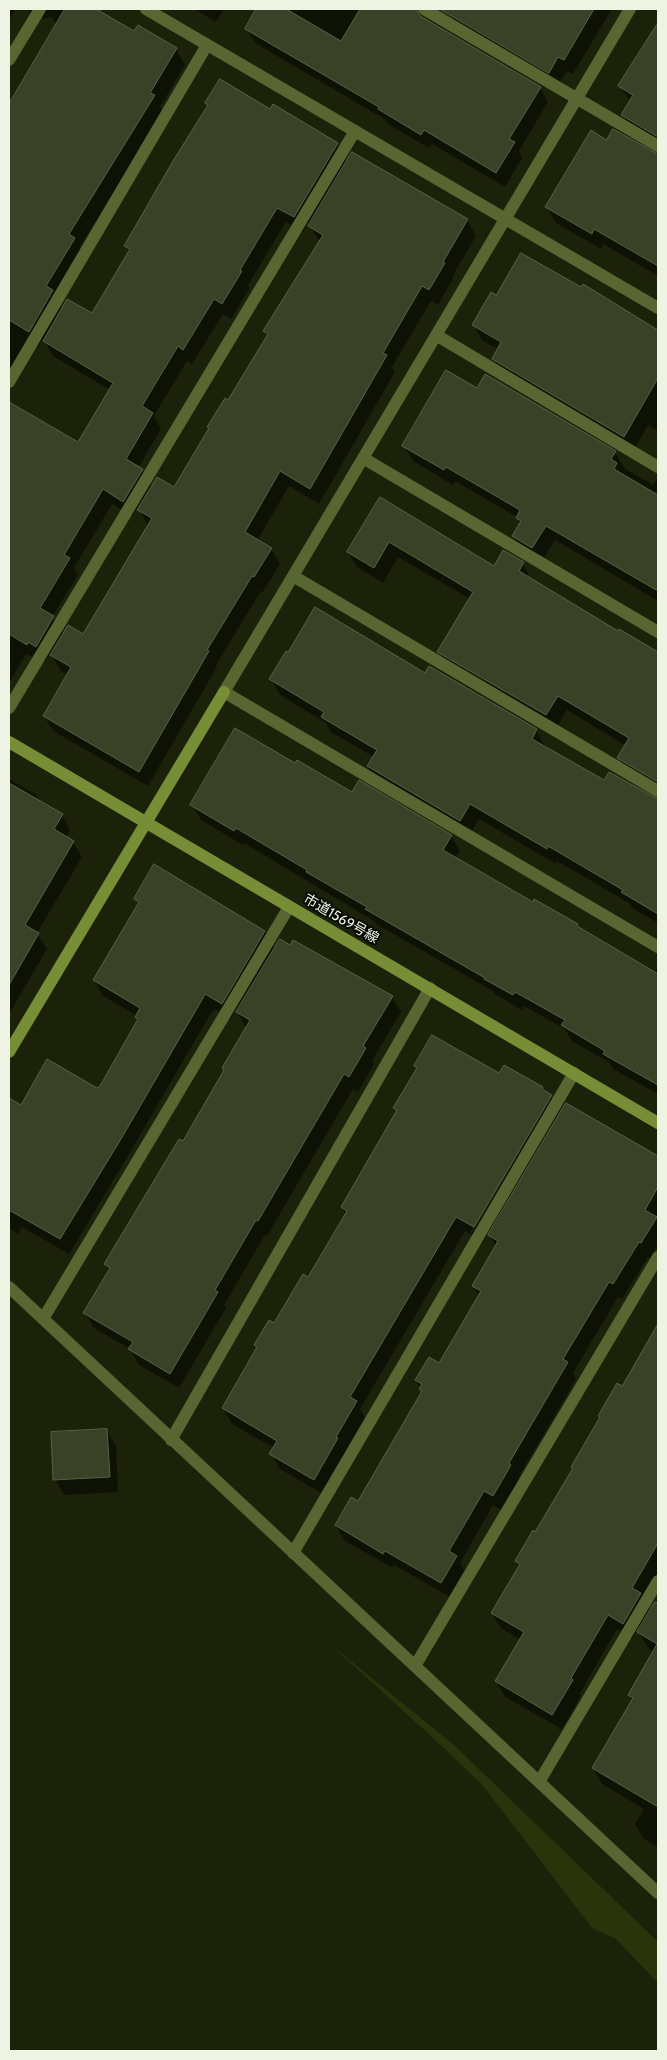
<!DOCTYPE html>
<html>
<head>
<meta charset="utf-8">
<style>
  body { margin:0 }
  #map { position:relative; width:667px; height:2060px; overflow:hidden; background:#1c220a; font-family:Cabin,sans-serif }
  canvas { display:block }
  .frame { position:absolute; inset:0; border:10px solid #eef3e4; pointer-events:none }
</style>
</head>
<body>
<div id="map">
<canvas width="667" height="2060"></canvas>
<div class="frame"></div>
</div>
<script>
const g = document.querySelector('canvas').getContext('2d');
g.lineJoin = 'round';
function paint(path, color) { g.fillStyle = color; g.fill(path, 'evenodd'); }
function strokePath(path, color, width, dash) { g.strokeStyle = color; g.lineWidth = width; g.lineCap = dash ? 'butt' : 'round'; g.setLineDash(dash || []); g.stroke(path); }
function write(font, color, halo, rows, align = 'center') {
  g.font = font + ' Cabin,"Noto Sans JP",sans-serif'; g.lineWidth = 4; g.setLineDash([]); g.textBaseline = 'middle'; g.strokeStyle = halo; g.fillStyle = color; for (const [text, x, y, turn = 0] of rows) {
    g.save(); g.translate(x, y); g.rotate((+turn || 0) * Math.PI / 180); g.textAlign = isNaN(turn) ? turn : align; if (halo) g.strokeText(text, 0, 0); g.fillText(text, 0, 0); g.restore();
  }
}
const green = new Path2D(`
  M330,1644L455,1746L658,1942V1983L616,1939L592,1928L484,1787L444,1748Z`);
const shadow = new Path2D(`
  M9,9H16L9,20Z
  M26,9H94L135,33L176,49L185,65L160,107L163,112L79,248L83,254L56,298L63,309L93,315L130,253L126,246L208,107L206,103L271,111L337,144L347,162L467,220L476,236L452,277L453,279L438,305L431,301L392,367L395,372L319,504L289,486L257,541L271,548L280,564L263,592L261,591L216,665L217,667L148,786L53,731L44,716L68,675L61,671L50,653L45,662L26,654L9,683V403L78,444L110,390L53,356L43,338L38,347L28,341L9,374V120L11,115L9,106L56,25L52,17L43,19ZM286,222L303,232L308,223L320,242L264,331L268,337L174,489L152,488L142,470L138,468L161,429L154,416L187,361L192,364L223,314L231,319L250,288L248,285ZM112,504L132,516L138,508L148,525L83,635H64L52,617L78,575L74,568Z
  M194,9H224L216,22Z
  M258,9H413L407,18L540,88L548,102L519,151L522,158L505,187L432,144L429,148L388,124L386,120L255,43L247,29Z
  M455,9H612L573,74L567,71L557,87L460,30L451,15Z
  M658,24V146L632,131L623,115L630,102L620,86Z
  M607,142L658,154V276L603,244L601,249L556,223L547,207Z
  M584,285L658,329V431L648,425L633,452L503,374L494,359L499,350L482,340L474,325L496,297L582,289Z
  M478,390L615,452L624,468L653,485L658,477V601L555,540L541,563L522,551L513,536L520,524L517,517L455,481L453,485L413,461L404,446Z
  M380,499L494,568L523,563L531,580L618,632L619,631L658,654V791L628,773L619,758L626,746L567,710L555,730L448,667L439,652L470,599L398,557L383,583L357,567L348,552Z
  M430,667L536,730L545,746L544,748L604,782L653,799L658,808V923L632,908L629,903L557,861L556,864L479,819L469,836L377,782L368,767L374,757L331,732L325,722L280,695L271,679L425,675Z
  M295,765L352,794L451,836L460,851L455,859L533,904L577,925L580,929L654,973L657,969L658,970V1094L613,1069L610,1063L572,1041L565,1029L524,1006L522,1010L495,994L493,991L376,924L374,921L244,843L243,845L201,820L192,805Z
  M9,779L35,794L40,802L62,815L70,830L66,838L73,842L82,857L37,933L47,949L9,1014Z
  M136,899L265,931L275,949L392,997L401,1012L372,1061L374,1064L358,1092L353,1089L267,1236L265,1235L224,1305L226,1308L179,1388L139,1365L130,1349L94,1328L85,1313L109,1271L105,1264L184,1143L225,1071L246,1027L236,1010L231,1018L215,1009L211,1013L129,1154L69,1254L22,1227L18,1234L9,1228V1107L12,1102L21,1107L97,1090L101,1086L139,1021L137,1016L103,996L94,980L139,905Z
  M415,1066L500,1075L542,1088L544,1092L551,1096L559,1111L483,1242L465,1231L360,1409L365,1417L345,1452L346,1454L323,1494L280,1469L271,1454L274,1448L232,1424L223,1408L258,1348L256,1345L274,1325L309,1279L346,1214L342,1207L397,1112L395,1108L417,1070ZM548,1100H550L472,1233L470,1232Z
  M566,1105L658,1158V1244L650,1258L648,1257L622,1299L618,1297L573,1373L576,1379L518,1478L519,1481L502,1510L493,1505L460,1563L465,1572L450,1597L394,1565L393,1568L345,1541L336,1525L358,1503L422,1392L416,1380L440,1365L479,1296L473,1286L496,1247L490,1235Z
  M658,1334V1573L644,1598L651,1611L656,1604L658,1605V1847L644,1839L635,1824L644,1809L602,1784L593,1768L633,1701L629,1695L654,1652L648,1648L637,1630L632,1639L617,1629L580,1693L581,1696L562,1729L505,1697L496,1681L521,1640L501,1628L492,1613L520,1567L516,1561L536,1533L623,1388Z
  M107,1431L116,1446L118,1492L64,1495L55,1479Z`);
const building = new Path2D(`
  M65,9H96L134,31L138,25L177,48L150,93L155,95L69,234L75,238L46,286L53,290L29,332L9,320V104Z
  M256,9H286L341,41L360,9H416L420,16L541,87L509,139L515,142L496,173L424,130L421,135L378,109L379,107L245,29Z
  M440,9H594L564,60L558,57L549,73Z
  M658,23V137L621,115L633,95L618,86Z
  M220,79L270,109L273,104L338,143L294,217L277,208L240,270L242,271L222,304L214,299L183,350L178,346L142,406L153,413L126,459L143,469L123,502L103,489L64,555L70,558L40,608L54,616L36,647L28,642L27,645L9,634V402L78,442L113,383L43,341L67,299L92,313L130,249L124,246L173,161L208,105L205,103Z
  M613,129L658,154V266L594,229L592,234L545,207L591,130L606,140Z
  M352,152L468,219L443,262L445,263L429,290L422,286L383,353L387,355L310,489L280,471L245,532L272,548L254,577L252,576L207,650L209,651L139,772L43,716L71,667L50,655L68,625L83,634L152,518L137,510L157,477L174,487L209,428L207,427L225,398L228,400L268,334L263,331L323,235L308,226Z
  M521,253L581,287L583,284L658,330V378L624,437L492,359L501,342L472,325L491,292L496,295Z
  M446,370L477,388L485,374L616,451L611,459L617,463L614,469L658,495V591L546,526L532,548L512,536L521,521L516,518L520,510L446,467L444,470L402,446Z
  M380,497L494,566L503,550L524,562L519,571L618,631L619,629L658,652V782L617,758L629,738L558,696L546,715L437,652L473,592L389,542L374,568L347,552Z
  M315,607L425,673L429,666L537,729L532,739L604,780L609,772L658,799V914L621,892L623,890L548,846L547,849L470,804L460,821L367,766L377,750L321,717L324,712L269,679L286,651L288,652Z
  M235,728L295,763L297,760L352,792L359,780L452,835L443,850L533,902L534,899L578,924L577,926L658,974V1085L603,1054L605,1051L561,1025L565,1020L515,992L513,995L484,979L485,978L365,909L367,907L306,872L307,870L236,828L234,831L190,805Z
  M9,783L63,814L54,829L74,841L25,925L39,933L9,985Z
  M154,864L265,931L222,1004L205,994L203,998L121,1139L60,1239L9,1210V1098L21,1105L47,1059L97,1088L100,1086L138,1019L135,1017L140,1008L93,980L139,902L134,899Z
  M280,939L290,945L293,940L393,996L363,1046L366,1048L349,1077L344,1074L258,1221L256,1220L215,1290L218,1292L170,1374L128,1349L133,1342L83,1313L110,1268L104,1264L179,1139L183,1141L224,1070L222,1068L250,1020L236,1012Z
  M432,1035L499,1073L504,1065L543,1087L542,1089L552,1095L474,1227L456,1217L350,1397L357,1401L336,1437L338,1438L314,1480L269,1454L277,1441L222,1408L257,1347L254,1345L269,1320L274,1323L303,1274L308,1277L347,1211L341,1207L397,1110L393,1108L417,1068L414,1066Z
  M566,1103L658,1156V1187L645,1210L657,1217L641,1243L639,1242L613,1284L609,1282L563,1359L568,1362L509,1463L511,1465L493,1496L484,1491L449,1551L457,1556L441,1583L385,1551L383,1554L335,1525L351,1497L358,1501L422,1391L419,1389L422,1384L415,1380L429,1357L439,1363L481,1291L472,1286L498,1241L488,1235Z
  M658,1324V1543L632,1588L641,1593L623,1624L608,1615L571,1678L573,1680L552,1715L495,1681L524,1632L491,1613L520,1564L515,1561L533,1530L535,1532L573,1468L571,1467L600,1417L598,1416L617,1383L622,1386Z
  M107,1429L110,1477L53,1480L51,1432Z
  M655,1602L658,1603V1807L592,1768L633,1698L628,1695L657,1644L637,1632Z`);
const street = new Path2D(`
  M146,9L658,308
  M424,9L658,146
  M630,9L224,692L658,947
  M9,60L40,9
  M436,335L658,467
  M9,382L207,45
  M363,458L658,632
  M293,576L658,791
  M9,708L355,131
  M9,1287L658,1893
  M43,1319L289,907
  M171,1440L430,988
  M293,1553L574,1073
  M415,1666L658,1257
  M539,1782L658,1581`);
const secondary = new Path2D(`
  M9,742L658,1123
  M9,1052L224,692`);
const streetNames = [
  ["市道1569号線",341,919,30]
];
paint(green, '#2a340b');
paint(shadow, '#0007');
paint(building, '#394127');
strokePath(building, '#596146', 1);
strokePath(street, '#586632', 12);
strokePath(secondary, '#788e36', 12);
write('14px', '#eef3e4', '#080b03', streetNames);
</script>
</body>
</html>
